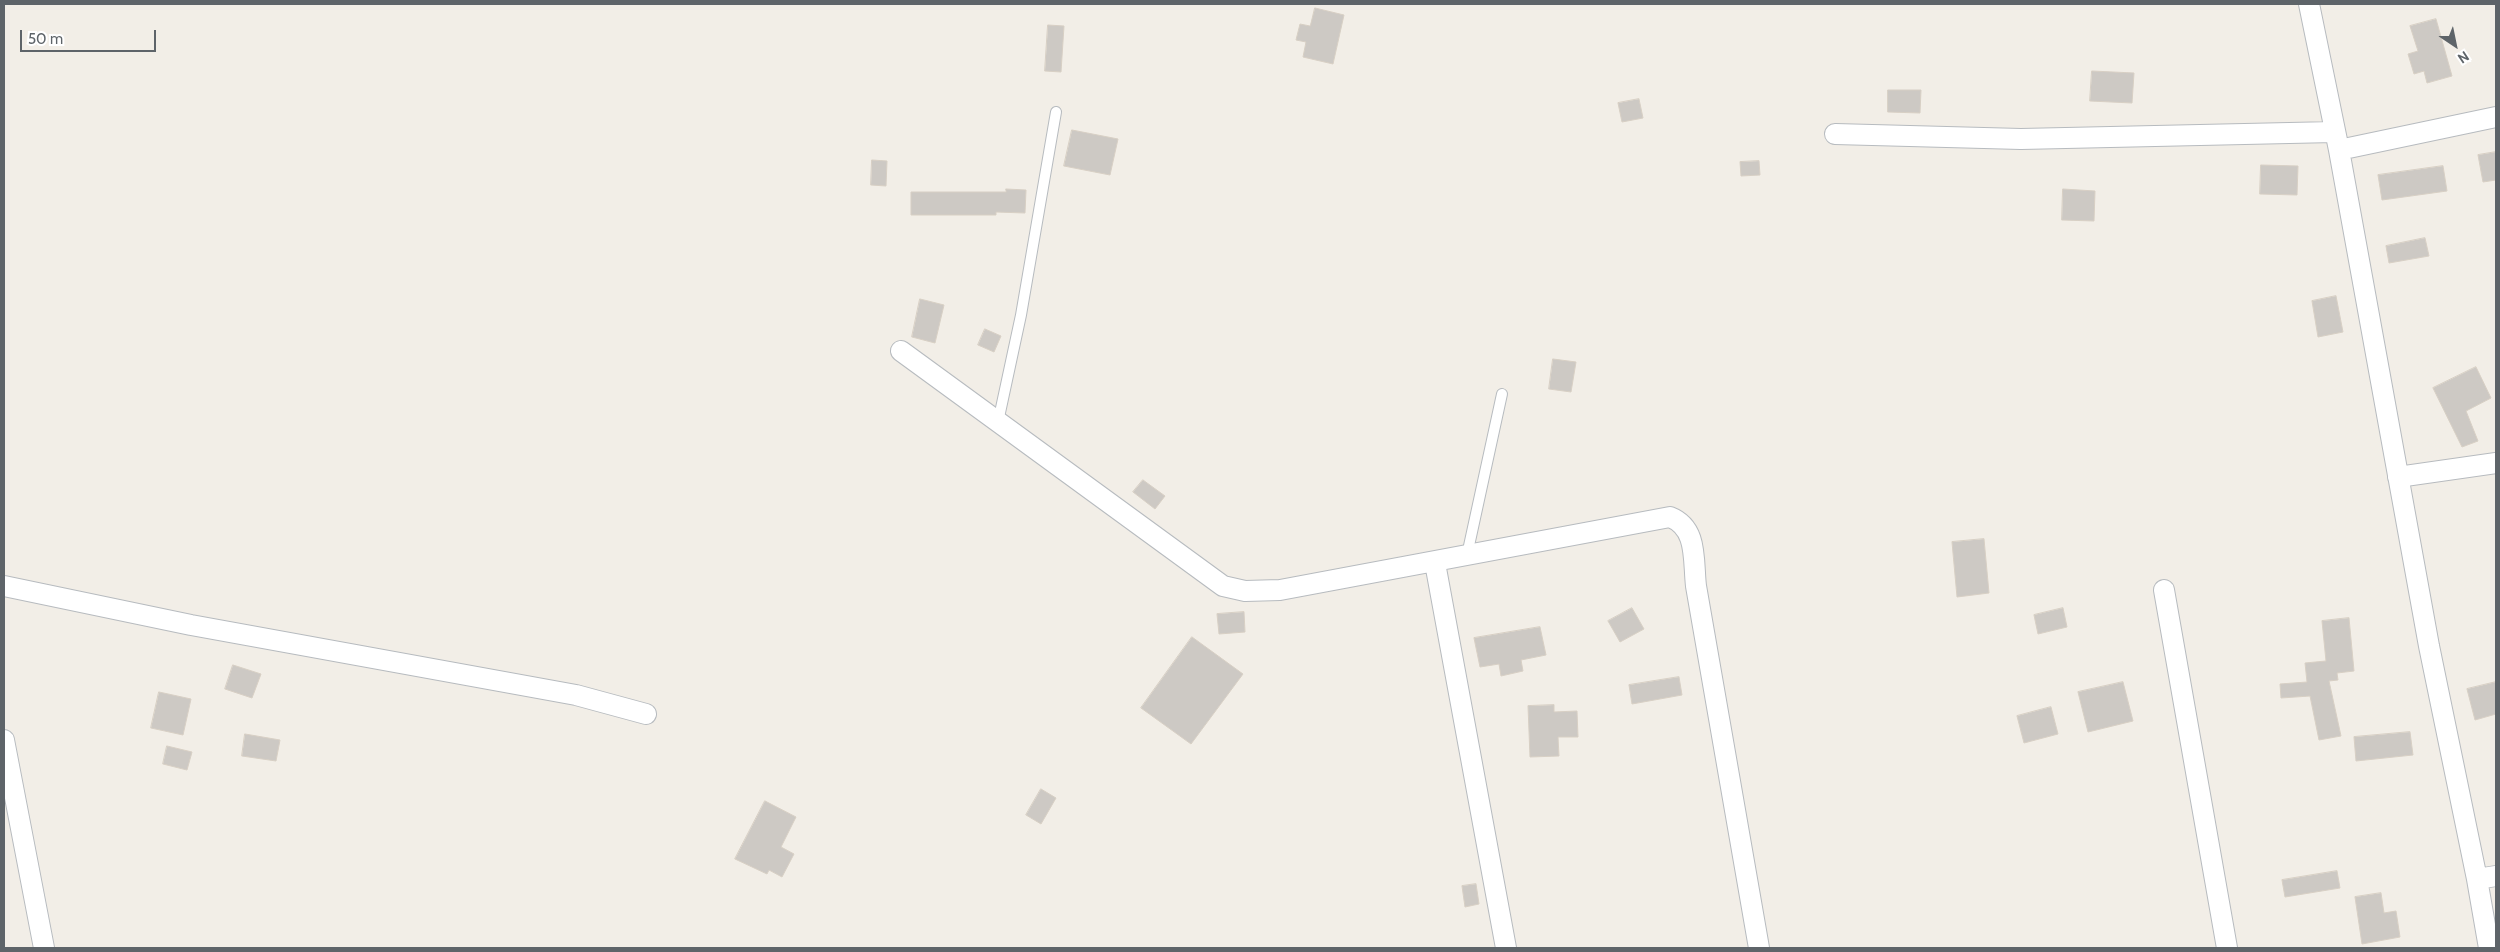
<!DOCTYPE html>
<html>
<head>
<meta charset="utf-8">
<style>
	body { margin:0 }
	#map { position:relative; width:2500px; height:952px; overflow:hidden; background:#f2eee7; font-family:Cabin,sans-serif }
	canvas { display:block }
	.frame { position:absolute; inset:0; border:5px solid #5e6469; pointer-events:none }
	.north { position:absolute; left:2430px; top:20px; width:50px; height:50px; -webkit-text-stroke:4px #fff; paint-order:stroke; rotate:146deg; font-size:14px; font-weight:700; line-height:20px; text-align:center; color:#5e6469 }
	.north::after { content:''; display:block; margin:auto; width:18px; height:22px; background:#5e6469; clip-path:polygon(50% 0,100% 100%,50% 72%,0 100%) }
	.scale { position:absolute; left:20px; top:30px; width:136px; height:22px; box-sizing:border-box; border:2px solid #5e6469; border-top:0; padding-left:6px; font-size:15px; line-height:18px; white-space:nowrap; color:#5e6469; -webkit-text-stroke:4px #fff; paint-order:stroke }
</style>
</head>
<body>
<div id="map">
<canvas width="2500" height="952"></canvas>
<div class="frame"></div>
<div class="north">N</div>
<div class="scale">50 m</div>
</div>
<script>
const ctx = document.querySelector('canvas').getContext('2d');
ctx.lineJoin = 'round';
function fill(path, color) { ctx.fillStyle = color; ctx.fill(path, 'evenodd'); }
function trace(path, color, width, dash) { ctx.strokeStyle = color; ctx.lineWidth = width; ctx.lineCap = dash ? 'butt' : 'round'; ctx.setLineDash(dash || []); ctx.stroke(path); }
const building = new Path2D(`
	M1315,8L1344,15L1333,64L1303,57L1306,42L1296,40L1300,24L1310,26Z
	M2436,19L2452,76L2427,83L2424,71L2414,74L2408,54L2418,51L2410,26Z
	M1048,25L1064,26L1061,72L1045,71Z
	M2092,71L2134,73L2132,103L2090,101Z
	M1888,90H1921L1920,113L1888,112Z
	M1639,99L1643,118L1622,122L1618,103Z
	M1072,130L1118,139L1110,175L1064,166Z
	M2496,152V180L2483,182L2478,155Z
	M872,160L887,161L886,186L871,185Z
	M1759,161L1760,175L1741,176L1740,162Z
	M2261,165L2298,166L2297,195L2260,194Z
	M2443,166L2447,191L2382,200L2378,175Z
	M1006,189L1026,190L1025,213L996,212V215H911V192H1006Z
	M2063,189L2095,191L2094,221L2062,220Z
	M2425,238L2429,256L2389,263L2386,246Z
	M2336,296L2343,332L2318,337L2312,301Z
	M920,299L944,305L935,343L912,337Z
	M985,329L1001,336L994,352L978,345Z
	M1553,359L1576,362L1571,392L1549,389Z
	M2476,367L2491,398L2466,411L2478,441L2462,447L2433,388Z
	M1143,480L1165,496L1155,509L1133,492Z
	M1984,539L1989,593L1957,597L1952,542Z
	M1632,608L1644,629L1620,642L1608,621Z
	M2063,608L2067,627L2038,634L2034,615Z
	M1244,612L1245,632L1219,634L1217,614Z
	M2349,618L2354,671L2337,673L2338,680L2329,681L2341,736L2319,740L2310,696L2281,698L2280,684L2307,682L2305,663L2326,661L2322,621Z
	M1540,627L1546,655L1521,660L1523,671L1501,676L1499,664L1480,667L1474,638Z
	M1192,637L1243,674L1191,744L1141,708Z
	M233,665L261,674L252,698L225,689Z
	M1679,677L1682,695L1632,704L1629,685Z
	M2123,682L2133,721L2088,732L2078,692Z
	M2496,682V714L2475,720L2467,689Z
	M159,692L191,699L183,735L151,728Z
	M1554,705V712L1577,711L1578,737H1558L1559,756L1530,757L1528,706Z
	M2051,707L2058,734L2024,743L2017,716Z
	M2410,732L2413,755L2356,761L2354,737Z
	M245,734L280,740L276,761L242,756Z
	M167,746L192,752L187,770L163,764Z
	M1041,789L1056,798L1041,824L1026,815Z
	M765,801L796,817L781,847L794,854L782,877L769,870L767,874L735,859Z
	M2337,871L2340,888L2285,897L2282,880Z
	M1476,884L1479,904L1465,907L1462,886Z
	M2381,893L2384,913L2396,911L2400,937L2362,944L2355,897Z`);
fill(building, '#cdc9c4');
trace(building, '#d7cfc4', 1);
const service = new Path2D(`
	M998,422L1021,315L1056,112
	M1467,555L1502,394`);
const minor = new Path2D(`
	M2309,4L2339,150L2429,646L2477,879L2489,948
	M1835,134L2021,139L2334,132
	M2339,150L2496,117
	M901,351L1223,586L1245,591L1280,590L1670,517C1698,528 1693,560 1696,586L1759,948
	M2398,477L2496,463
	M1435,563L1506,948
	M4,586L191,625L576,695L646,714
	M2164,590L2227,948
	M4,740L44,948
	M2477,879L2496,876`);
trace(service, '#b7bbbf', 12);
trace(minor, '#b7bbbf', 22);
trace(service, '#fff', 10);
trace(minor, '#fff', 20);
</script>
</body>
</html>
